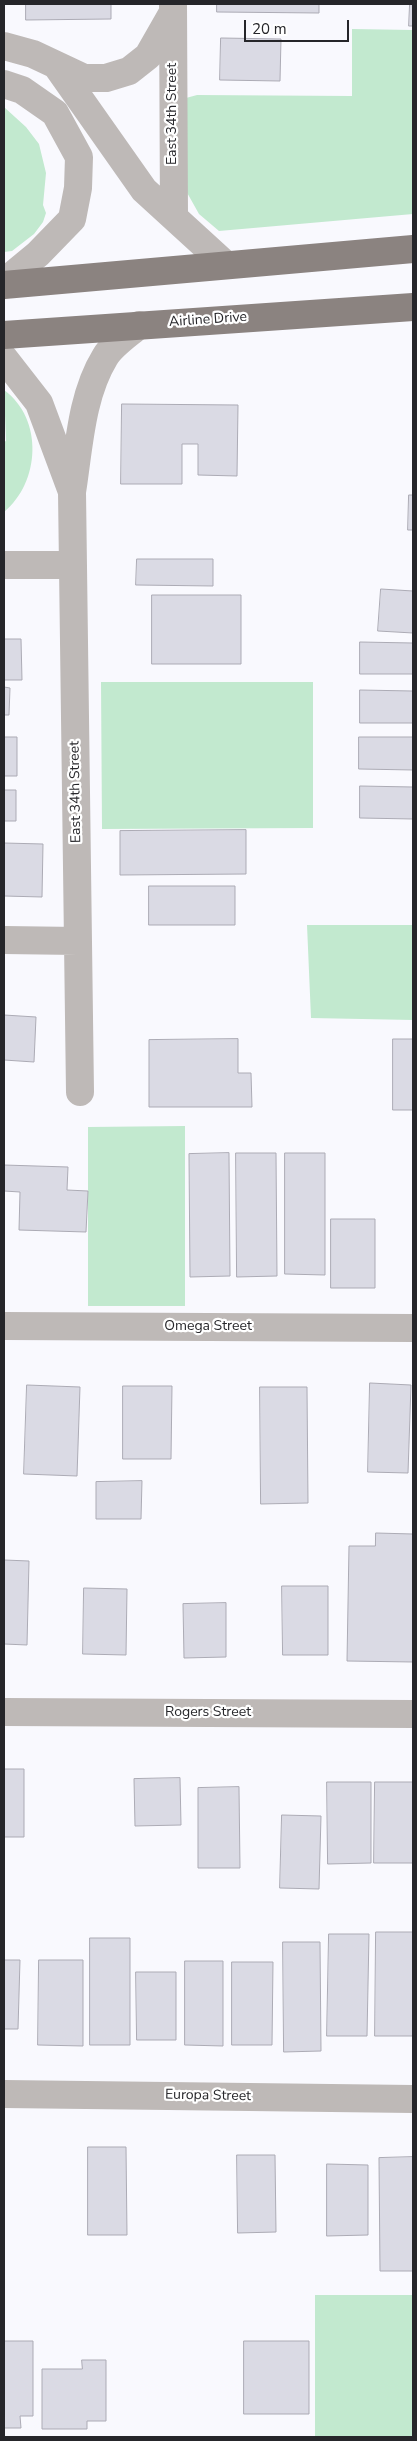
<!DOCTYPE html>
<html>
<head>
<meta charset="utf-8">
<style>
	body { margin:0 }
	#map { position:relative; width:417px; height:2441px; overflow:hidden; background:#f9f9fe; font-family:"Nunito Sans",sans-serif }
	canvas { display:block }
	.frame { position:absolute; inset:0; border:5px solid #26262a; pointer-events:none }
	.scale { position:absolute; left:244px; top:20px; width:105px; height:22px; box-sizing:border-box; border:2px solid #26262a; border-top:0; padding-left:6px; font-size:15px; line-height:18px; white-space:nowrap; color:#26262a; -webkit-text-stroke:4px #fff; paint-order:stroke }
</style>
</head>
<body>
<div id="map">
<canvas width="417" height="2441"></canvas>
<div class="frame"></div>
<div class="scale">20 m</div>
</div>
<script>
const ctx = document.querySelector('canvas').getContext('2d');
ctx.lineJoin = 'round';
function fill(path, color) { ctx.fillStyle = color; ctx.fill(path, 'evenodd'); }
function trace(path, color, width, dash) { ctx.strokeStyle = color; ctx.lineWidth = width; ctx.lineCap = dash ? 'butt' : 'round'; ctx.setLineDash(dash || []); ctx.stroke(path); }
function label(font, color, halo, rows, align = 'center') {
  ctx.font = font + ' "Nunito Sans",sans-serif'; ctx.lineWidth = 4.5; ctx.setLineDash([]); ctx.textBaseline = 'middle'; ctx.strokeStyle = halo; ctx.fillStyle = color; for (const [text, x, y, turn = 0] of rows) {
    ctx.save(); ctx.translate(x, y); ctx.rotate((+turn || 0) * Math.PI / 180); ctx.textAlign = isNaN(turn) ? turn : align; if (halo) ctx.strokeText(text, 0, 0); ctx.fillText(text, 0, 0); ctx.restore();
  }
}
fill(new Path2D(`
	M352,29L413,30V214L219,231L199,214L185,189L186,98L197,95L352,96Z
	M4,107L26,127L39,144L46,173L43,205L46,213L43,222L34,234L12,251L4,252Z
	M4,390C44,419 40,483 4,512V442L6,441Z
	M101,682H313V828L102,829Z
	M307,925H413V1020L311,1018Z
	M185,1126V1306H88V1127Z
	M315,2295H413V2437H315Z`), '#c2e9cf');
const building = new Path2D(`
	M26,4H111V19L26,20Z
	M217,4H319V13L217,12Z
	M410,4H413V26H409Z
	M221,38L281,39L280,81L220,80Z
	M122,404L238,405L237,476L198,475V444H182V484H121Z
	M409,495H413V530H408Z
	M137,559H213V586L136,585Z
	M381,589L413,591V633L378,631Z
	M152,595H241V664H152Z
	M4,639H21L22,680H4Z
	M360,642L413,643V674H360Z
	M4,687L10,688L9,715H4Z
	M360,690L413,691V723H360Z
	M4,737H17V776H4Z
	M359,737H413V770L359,769Z
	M360,786L413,787V819L360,818Z
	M4,790H16V821H4Z
	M246,830V874L120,875V831Z
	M4,843L43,844L42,897L4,896Z
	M149,886H235V925H149Z
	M4,1015L36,1017L34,1062L4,1060Z
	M238,1039V1073H251L252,1107H149V1040Z
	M393,1039H413V1110H393Z
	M229,1153L230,1276L190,1277L189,1154Z
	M236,1153H276L277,1276L237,1277Z
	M285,1153H325V1275L285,1274Z
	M4,1165L68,1167L67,1190L88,1191L86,1232L19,1230L20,1192L4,1191Z
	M331,1219H375V1288H331Z
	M370,1383L411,1385L408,1473L368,1472Z
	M27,1385L80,1387L77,1476L24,1474Z
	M123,1386H172L171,1459H123Z
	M260,1387H307L308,1503L261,1504Z
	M142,1481L141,1519H96V1482Z
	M376,1533L413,1534V1662L347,1661L349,1546H375Z
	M4,1560L29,1561L27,1645L4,1644Z
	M282,1586H328V1655H283Z
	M84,1588L127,1589L126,1655L83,1654Z
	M226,1603V1657L184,1658L183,1604Z
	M4,1769H24V1837H4Z
	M180,1778L181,1825L135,1826L134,1779Z
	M327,1782H371V1863L328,1864Z
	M375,1782H413V1863H374Z
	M239,1787L240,1868H198V1788Z
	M282,1815L321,1816L319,1889L280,1888Z
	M376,1932H413V2036H375Z
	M329,1934H369L367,2036H327Z
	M90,1938H130V2045H90Z
	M283,1942H320L321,2051L284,2052Z
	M4,1960H20L18,2029H4Z
	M39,1960H83V2046L38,2045Z
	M185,1961H223V2046L185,2045Z
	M232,1962H273L272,2045H232Z
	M136,1972H176V2040H137Z
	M88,2147H126L127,2235H88Z
	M237,2155H275L276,2232L238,2233Z
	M413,2157V2271H380L379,2158Z
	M327,2164L368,2165V2235L327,2236Z
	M4,2341H33V2416H20L21,2428H4Z
	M244,2341H309V2414H244Z
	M82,2360H106V2421H87V2429H42V2369H82Z`);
fill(building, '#dadae4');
trace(building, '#acabb5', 1);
trace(new Path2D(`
	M173,4L174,216
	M4,46L33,54L84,78H106L129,71L148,56L172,14
	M56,65L144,190L225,264
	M4,84L22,90L55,113L79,157L78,188L72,219L38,254L4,282
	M4,358L39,403L71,489
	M4,565H73
	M4,940L78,941
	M80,1092L72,492C79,448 81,396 105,357C112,345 129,334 139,325
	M4,1326L413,1328
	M4,1712L413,1714
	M4,2094L413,2099`), '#beb9b7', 28);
trace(new Path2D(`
	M4,285L413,249
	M4,335L413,307`), '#8b8380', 28);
label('14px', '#26262a', '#fff', [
	["East 34th Street",173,114,-90],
	["Airline Drive",208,320,-4],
	["East 34th Street",76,792,-91],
	["Omega Street",208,1327],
	["Rogers Street",208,1713],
	["Europa Street",208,2096,1]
]);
</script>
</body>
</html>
